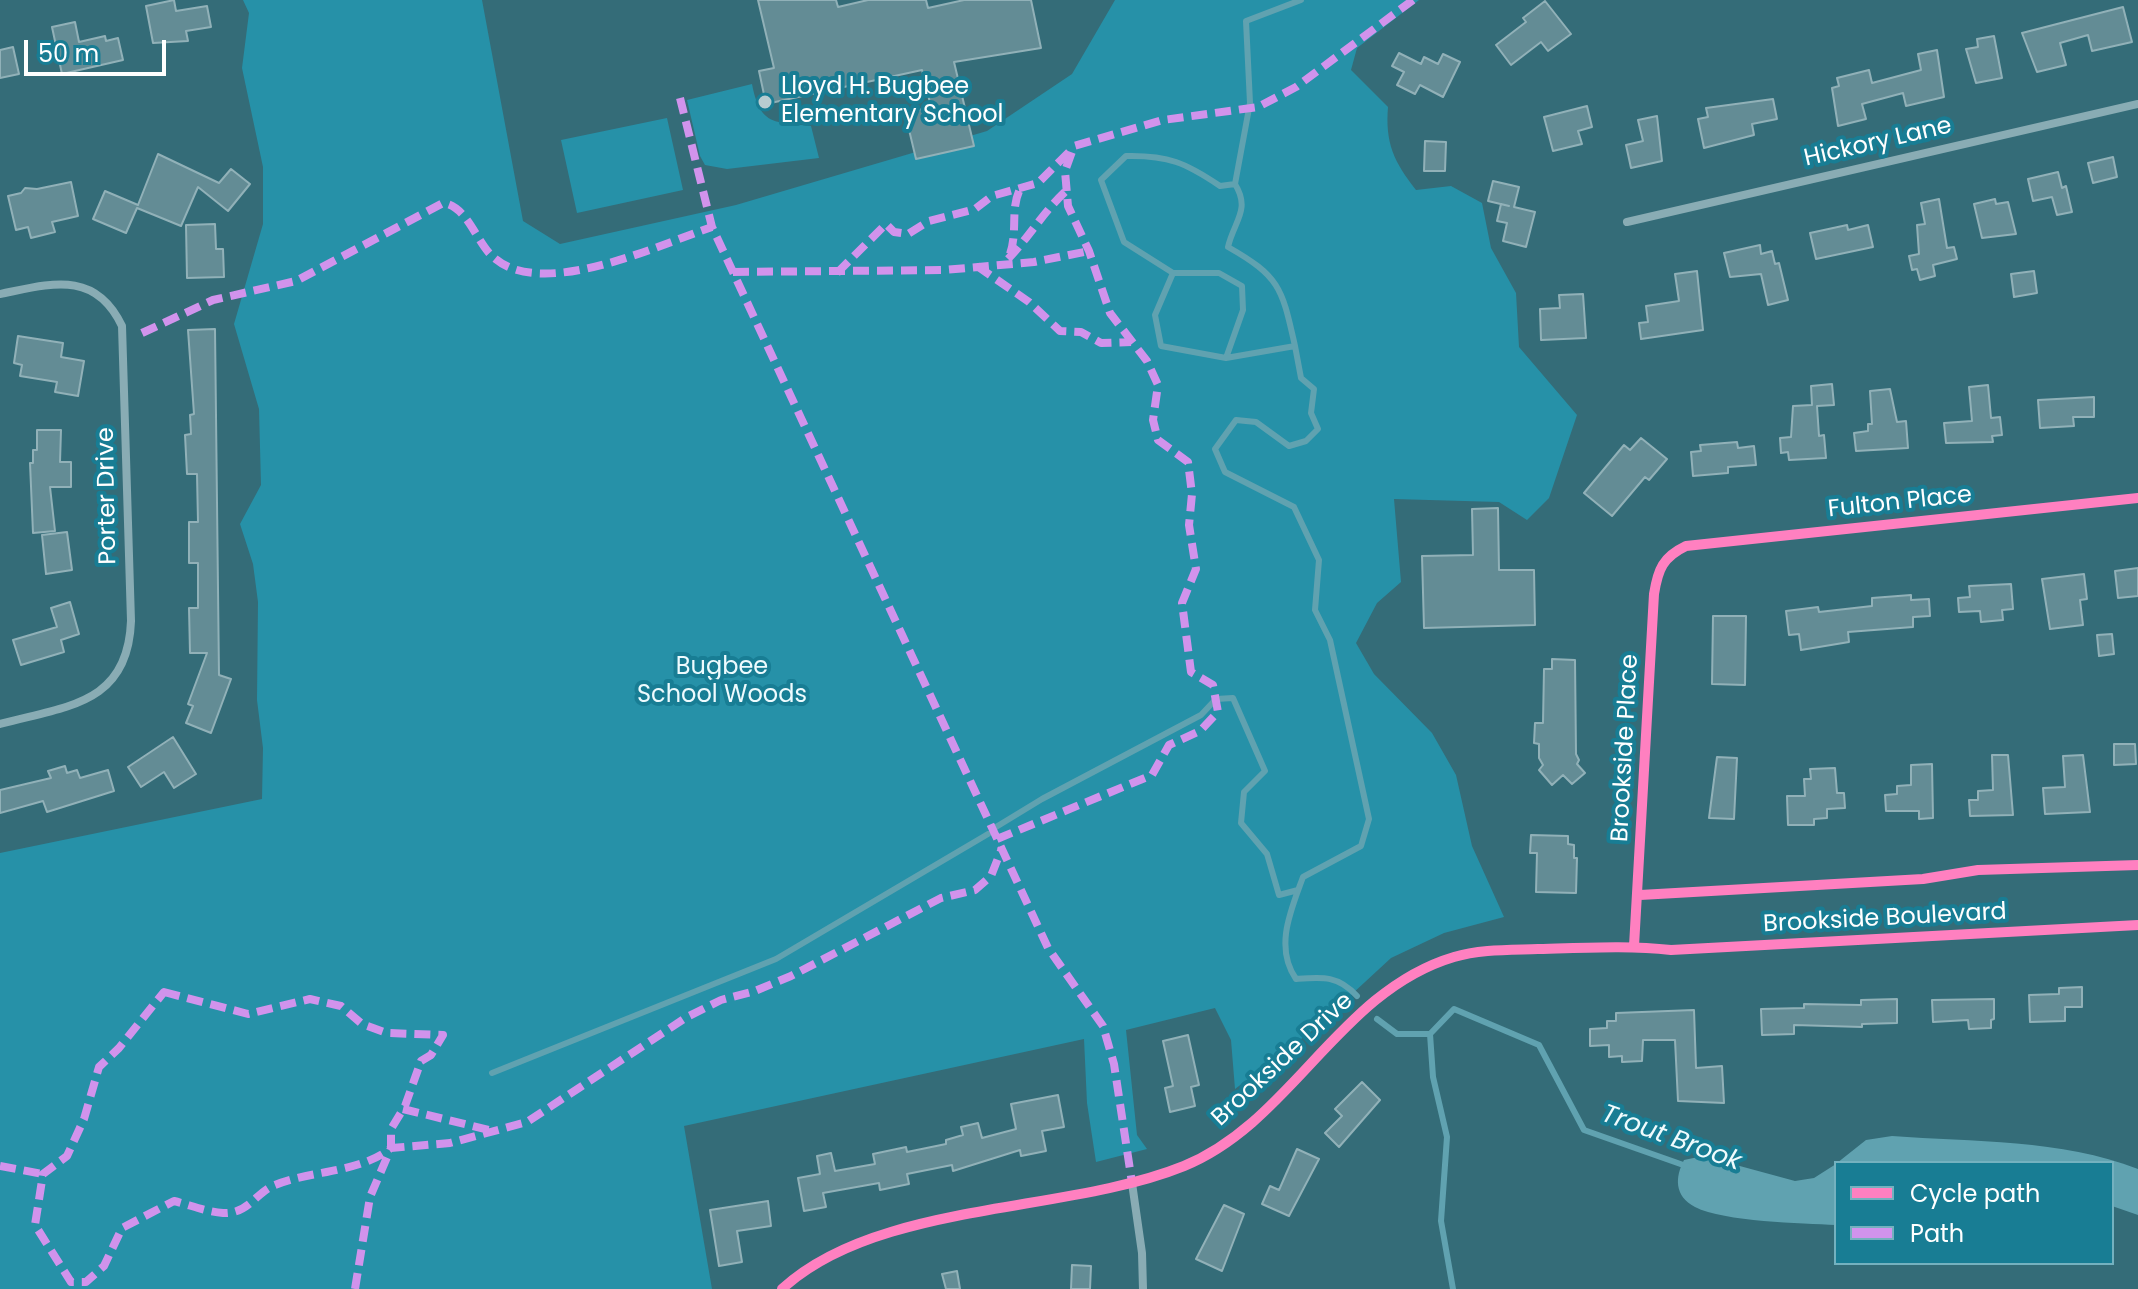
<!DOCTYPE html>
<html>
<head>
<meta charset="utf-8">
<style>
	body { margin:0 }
	#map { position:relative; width:2138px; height:1289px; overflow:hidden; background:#346c78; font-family:Poppins,sans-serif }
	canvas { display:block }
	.legend { position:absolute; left:1834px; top:1161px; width:280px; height:104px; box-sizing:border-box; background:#187d94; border:2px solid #74b1bf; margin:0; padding:10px 14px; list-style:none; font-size:24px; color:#fff }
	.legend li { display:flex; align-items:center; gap:16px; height:40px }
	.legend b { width:40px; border:2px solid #74b1bf }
	.scale { position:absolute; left:24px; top:40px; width:142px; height:36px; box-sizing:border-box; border:4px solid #fff; border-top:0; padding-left:10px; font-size:24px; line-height:28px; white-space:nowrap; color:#fff; -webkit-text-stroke:6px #187d94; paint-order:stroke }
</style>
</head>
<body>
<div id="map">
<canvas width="2138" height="1289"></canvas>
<ul class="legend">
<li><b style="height:10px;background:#ff80c0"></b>Cycle path</li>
<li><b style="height:10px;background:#d193ec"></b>Path</li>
</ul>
<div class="scale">50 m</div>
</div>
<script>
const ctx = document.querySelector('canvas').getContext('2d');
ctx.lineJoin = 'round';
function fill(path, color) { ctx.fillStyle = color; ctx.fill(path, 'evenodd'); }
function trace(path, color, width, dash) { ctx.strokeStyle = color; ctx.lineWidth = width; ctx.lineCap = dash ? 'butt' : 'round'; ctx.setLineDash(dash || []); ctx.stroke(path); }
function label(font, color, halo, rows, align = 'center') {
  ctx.font = font + ' Poppins,sans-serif'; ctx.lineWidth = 8; ctx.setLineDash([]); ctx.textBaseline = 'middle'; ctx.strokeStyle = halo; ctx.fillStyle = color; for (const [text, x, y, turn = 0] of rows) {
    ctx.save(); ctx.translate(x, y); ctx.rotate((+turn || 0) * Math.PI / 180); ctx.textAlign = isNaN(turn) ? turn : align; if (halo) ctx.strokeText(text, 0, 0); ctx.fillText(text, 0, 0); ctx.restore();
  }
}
fill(new Path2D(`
	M243,0H482L523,221L560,244L736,205L987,131L1072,74L1115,0H1419L1357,48L1351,70L1388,107C1385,143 1394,162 1416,190L1451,186L1482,203L1491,248L1516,293L1519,347L1577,415L1549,498L1527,520L1499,502L1394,499L1401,582L1377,603L1356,643L1374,674L1432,733L1456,775L1472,846L1504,917L1444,933L1391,958L1313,1030L1235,1089L1231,1040L1215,1008L1126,1030L1137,1135L1147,1149L1096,1162L1087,1103L1084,1039L684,1126L712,1289H0V853L262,799L263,748L257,700L258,602L253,564L240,524L261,485L259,409L234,324L263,224V167L242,68L249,13Z
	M752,84C760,125 773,122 811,126L819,158L727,169L705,165L700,156L687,100Z
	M667,118L683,190L577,213L561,140Z`), '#2691a8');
fill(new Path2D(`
	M1892,1136C1973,1142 2061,1139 2138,1169V1215L2112,1206V1163H1837L1866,1140Z
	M1703,1156L1795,1181L1814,1178L1836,1164V1225C1802,1223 1724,1222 1695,1207C1674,1196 1675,1177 1684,1160Z`), '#60a2b0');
trace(new Path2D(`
	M1301,0L1246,21L1250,103L1235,184L1220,186C1186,163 1168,155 1126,156L1101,180L1124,242L1173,273L1155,315L1161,346L1226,358L1295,346L1301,378L1314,389L1311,413L1318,429L1306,441L1289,446L1256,422L1236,420L1215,449L1225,472L1294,507L1319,560L1315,610L1330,640L1369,819L1361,846L1303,877C1291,910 1274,947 1296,979C1322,977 1338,975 1357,996
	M1235,184C1251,210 1234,221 1228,247C1281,277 1282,289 1295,346
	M1173,273H1219L1242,286L1243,310L1226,358
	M996,827L1042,799L1201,715L1216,699L1233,698L1265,771L1244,792L1241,823L1267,854L1279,895L1298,890
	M1377,1019L1397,1034H1430
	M492,1073L776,959L988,834
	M1453,1289L1441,1221L1447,1137L1433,1077L1430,1034L1454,1009L1539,1045L1584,1130L1689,1167`), '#60a2b0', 6);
const building = new Path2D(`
	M174,0L176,11L207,6L211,27L186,31L188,41L153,43L146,6Z
	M758,0H836L838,7L868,0H926L928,8L964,0H1031L1041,48L954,62L974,146L916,159L905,113L931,107L922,70L766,104L759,71L774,68Z
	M1545,1L1571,34L1548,51L1541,42L1511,65L1496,45L1526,22L1523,18Z
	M2123,7L2132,42L2092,51L2088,35L2060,43L2066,65L2037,72L2022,33Z
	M75,22L79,42L105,36L106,41L118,38L123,60L62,74L52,27Z
	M1994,36L2002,78L1976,83L1966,49L1978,47L1977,39Z
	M13,47L19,74L0,78V50Z
	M1937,50L1944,97L1906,106L1903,93L1862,104L1866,119L1838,126L1832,88L1839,86L1837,78L1869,70L1872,83L1921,70L1918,54Z
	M1399,53L1421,64L1424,57L1438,64L1443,54L1460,62L1443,97L1420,85L1415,94L1397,85L1404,72L1392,66Z
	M1773,99L1777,119L1752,124L1754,135L1704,148L1698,119L1708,117L1706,108Z
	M1587,106L1592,127L1578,131L1582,144L1553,151L1544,117Z
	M1657,116L1662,161L1631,168L1626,145L1643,141L1638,120Z
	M1425,141L1446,142L1445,171H1424Z
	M158,154L219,183L231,169L250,184L228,211L198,187L181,226L137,208L126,233L93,219L105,191L138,205Z
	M2113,157L2117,177L2093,183L2088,163Z
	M2058,172L2062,188L2066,186L2072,212L2057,215L2052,197L2033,201L2028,179Z
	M1493,181L1519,187L1514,207L1535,212L1526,247L1503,241L1507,223L1497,221L1501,204L1509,206L1488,201Z
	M71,182L78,216L52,222L55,232L31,238L28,227L16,230L8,196L21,193L25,188L37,189Z
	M1939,199L1947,248L1954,247L1957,259L1933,265L1935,276L1920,280L1917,269L1912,270L1909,256L1919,254L1917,225L1925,224L1921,203Z
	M1995,199L1996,204L2008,202L2016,234L1982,238L1974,204Z
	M215,224L216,249H223L224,277L187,278L186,225Z
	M1847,225L1848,230L1868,225L1873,247L1816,259L1810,233Z
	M1760,245L1761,254L1772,251L1775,264L1779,263L1788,300L1768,305L1761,274L1730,277L1724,253Z
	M1697,271L1703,330L1641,339L1639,323L1648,322L1646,306L1679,301L1675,274Z
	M2034,271L2037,293L2014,297L2011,274Z
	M1583,294L1586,338L1541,340L1540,309L1560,308L1559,295Z
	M215,329L219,675L231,679L211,733L186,723L193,706L188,704L207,653H190L189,608H198V563H189V522H198L197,474H187L185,435L191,434L190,415L194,414L188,330Z
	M18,336L63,343L61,357L84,361L78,396L55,392L57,382L20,376L22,365L14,363Z
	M1832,384L1834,405L1817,406L1819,436L1824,435L1826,458L1789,460L1788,452L1781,453L1780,438L1791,437L1793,406L1812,405L1811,386Z
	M1988,385L1991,418L2000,417L2002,435L1992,436L1993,442L1946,443L1944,423L1972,421L1969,387Z
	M1890,389L1897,422L1906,421L1908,448L1856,451L1854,433L1868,431V424H1872L1870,391Z
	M2094,397V417H2073L2074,426L2040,428L2038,400Z
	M37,430H61L60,462H71V487H50L55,531L33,533L30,463H33V450H37Z
	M1641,438L1667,459L1649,480L1645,477L1612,516L1584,493L1624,445L1630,450Z
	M1737,442L1738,448L1754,446L1756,465L1728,467V473L1693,476L1691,452L1701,451L1700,445Z
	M1498,508L1499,570H1534L1535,625L1424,628L1422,556L1473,555L1472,509Z
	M67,532L72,570L46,574L42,535Z
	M2138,568V596L2118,598L2115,571Z
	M2084,574L2087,599L2080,600L2083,625L2050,629L2042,579Z
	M2011,584L2013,609L2002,610L2003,620L1981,622L1980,611L1959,612L1958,598L1970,597L1969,586Z
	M1911,595V600L1929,599L1930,616L1913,617V627L1848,632L1849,642L1801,650L1799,634L1789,635L1786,611L1818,607L1819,612L1872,606V598Z
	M70,602L79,634L61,640L64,652L21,665L13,640L57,627L51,608Z
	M1713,616H1746L1745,685L1712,684Z
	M2112,634L2114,654L2099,656L2097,635Z
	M1552,659L1575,660L1576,754L1579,760L1577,764L1585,773L1572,784L1563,775L1552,785L1539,770L1543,765L1539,758V744L1534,743L1535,723H1543L1544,669H1552Z
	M173,737L196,774L174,788L164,772L141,787L128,767Z
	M2114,744H2135L2136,764L2114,765Z
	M1992,755H2008L2013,815L1970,816L1969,800H1978V791L1993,790Z
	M2083,755L2090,812L2045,814L2043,788L2065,787L2063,756Z
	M1717,757L1737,758L1734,819L1709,818Z
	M1932,764L1933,818L1919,819V811H1886L1885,795L1897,794V786L1911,785V765Z
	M65,766L67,773L77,770L80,778L108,770L114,791L47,812L43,801L0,813V790L51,778L48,771Z
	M1835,768L1837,793H1844L1845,808L1827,809V818L1814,819V825H1788L1787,796H1805L1804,779H1811L1810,769Z
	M1531,835L1568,836V844L1574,845V858H1577L1576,893L1536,892L1537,853H1530Z
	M2082,987V1007H2065V1021L2030,1022L2029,995L2059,994V988Z
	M1897,999V1023L1862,1024V1027L1794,1025V1034L1762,1035L1761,1009L1804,1008V1004L1861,1005V1000Z
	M1994,999V1019L1991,1020V1028L1969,1029L1968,1020L1933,1022L1932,1000Z
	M1694,1010L1696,1068L1722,1066L1724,1103L1678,1101L1675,1040H1643L1642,1061L1622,1062V1056L1609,1057V1045L1590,1046V1029L1607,1028V1021H1616V1013Z
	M1188,1035L1199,1085L1191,1087L1195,1106L1170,1112L1165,1088L1173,1086L1163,1041Z
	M1362,1082L1380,1100L1339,1147L1325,1133L1342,1116L1335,1109Z
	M1058,1095L1064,1127L1042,1131L1046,1151L1021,1156L1020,1150L953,1171L952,1165L907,1174L909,1184L880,1190L879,1183L823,1193L826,1207L804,1211L798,1178L820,1174L817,1156L831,1153L835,1171L875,1164L873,1154L906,1147L907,1152L946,1144V1140L963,1135L961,1127L978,1123L982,1138L1016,1129L1011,1104Z
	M1297,1149L1319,1159L1289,1216L1262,1204L1270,1186L1279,1190Z
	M768,1201L771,1226L737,1231L742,1262L719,1266L710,1210Z
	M1224,1205L1244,1214L1222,1271L1196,1259Z
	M1072,1265L1091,1266L1090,1289H1071Z
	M957,1271L960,1289H946L942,1274Z`);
fill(building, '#638c95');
trace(building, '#91b1b8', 2);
trace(new Path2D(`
	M1627,222L2138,104
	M0,294C50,284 95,269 122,326L131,621C128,705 66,706 0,724
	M1640,895L1923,879L1978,870L2138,865
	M1634,946L1654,594C1658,569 1663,557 1686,546L2138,498
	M1132,1183L1142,1253L1143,1289
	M782,1289C877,1201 1066,1214 1184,1166C1292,1122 1339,991 1454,957C1480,949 1511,950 1538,949C1583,948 1627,945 1671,950L2138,925`), '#89acb4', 8);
trace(new Path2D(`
	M680,98L712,227L1048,948L1103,1026L1114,1064L1132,1183
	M1010,254C1018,231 1010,209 1020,189
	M1008,259C1030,236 1043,212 1067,190
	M977,266L1029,302L1060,331L1081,332L1101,343L1131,342
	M733,272L944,270L1034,262L1089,251
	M837,273L886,224L894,232L908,234L929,221L975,209L992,196L1038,183L1069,152
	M142,333L213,300L296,281L443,203C467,206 476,241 492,256C540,302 658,245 712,227
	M997,839L1152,775L1169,745L1200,731L1218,712L1213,685L1191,672L1182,603L1196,569L1189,525L1192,494L1188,462L1158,440L1153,420L1158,385L1147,361L1110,313L1089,251L1068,206L1065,171L1074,146L1163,120L1258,107L1296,87L1413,0
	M164,992L248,1014L310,999L341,1006L362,1024L387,1033L443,1035L431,1055L421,1061L405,1106L391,1129V1148C360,1173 312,1170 275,1185C256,1192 249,1214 223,1213C207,1212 190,1205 174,1201L122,1228L104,1266L86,1282H71L35,1225L43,1174L67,1156L84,1119L99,1067L119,1048Z
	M403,1109L493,1131
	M0,1166L43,1174
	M355,1289L370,1197L391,1148L450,1143L527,1122L687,1017L721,1000L755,991L791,976L941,898L975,890L991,876L1002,848`), '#d193ec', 8, [16, 8]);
trace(new Path2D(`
	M1640,895L1923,879L1978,870L2138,865
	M1634,946L1654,594C1658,569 1663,557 1686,546L2138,498
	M782,1289C877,1201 1066,1214 1184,1166C1292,1122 1339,991 1454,957C1480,949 1511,950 1538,949C1583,948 1627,945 1671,950L2138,925`), '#ff80c0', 10);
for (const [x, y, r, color] of [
	[765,102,8,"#b8ccd0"]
]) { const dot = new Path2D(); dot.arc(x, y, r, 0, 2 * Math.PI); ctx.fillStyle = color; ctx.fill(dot); trace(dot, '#187d94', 3); }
label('24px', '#fff', '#187d94', [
	["Lloyd H. Bugbee",781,88],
	["Elementary School",781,116]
], 'left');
label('24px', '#fff', '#187d94', [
	["Hickory Lane",1878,143,-13],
	["Porter Drive",108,496,-91],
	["Fulton Place",1900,503,-6],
	["Brookside Place",1626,748,-87],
	["Brookside Boulevard",1885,919,-3],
	["Brookside Drive",1283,1060,-43]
]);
label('24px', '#eefbfe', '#187d94', [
	["Bugbee",722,668],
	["School Woods",722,696]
]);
label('italic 26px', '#f0fbfd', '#187d94', [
	["Trout Brook",1671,1139,20]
]);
</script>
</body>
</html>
